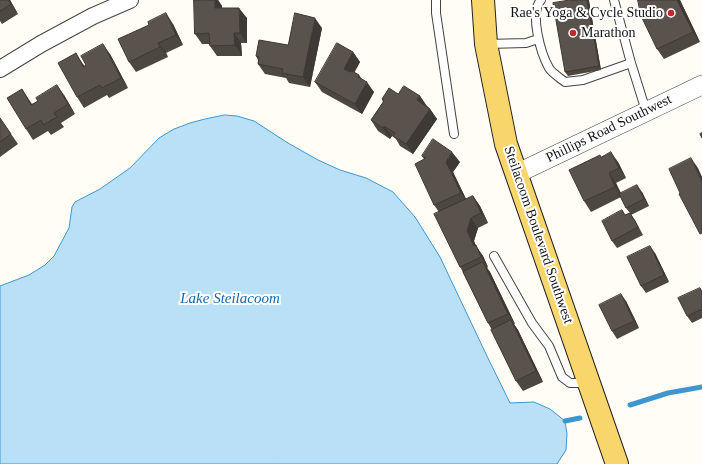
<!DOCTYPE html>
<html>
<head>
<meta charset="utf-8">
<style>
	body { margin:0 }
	canvas { display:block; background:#fffdf5 }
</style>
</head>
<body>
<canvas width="702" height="464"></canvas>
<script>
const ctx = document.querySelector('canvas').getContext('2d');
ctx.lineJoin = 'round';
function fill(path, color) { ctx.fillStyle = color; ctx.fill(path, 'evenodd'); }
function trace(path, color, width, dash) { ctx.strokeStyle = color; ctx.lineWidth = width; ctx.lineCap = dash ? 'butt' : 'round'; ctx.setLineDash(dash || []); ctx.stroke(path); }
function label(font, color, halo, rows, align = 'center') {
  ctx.font = font + ' "Times New Roman",serif'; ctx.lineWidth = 4; ctx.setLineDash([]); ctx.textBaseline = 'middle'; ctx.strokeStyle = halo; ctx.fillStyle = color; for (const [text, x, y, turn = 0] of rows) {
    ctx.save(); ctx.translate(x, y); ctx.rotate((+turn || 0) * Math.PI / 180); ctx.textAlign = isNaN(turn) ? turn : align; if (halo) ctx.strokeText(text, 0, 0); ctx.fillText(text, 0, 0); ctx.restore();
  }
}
const water = new Path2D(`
	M225,115L237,116L254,121L288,143L318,160L340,170L366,178L393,192L415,217L440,257L486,354L510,403L534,402L550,409L565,421L567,434L566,450L557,464H0V286L29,275L45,265L54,256L69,228L72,207L75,202L100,189L130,168L159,138L174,129L190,123L205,119Z`);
fill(water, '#b9e0f7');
trace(water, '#3f96cf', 1);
trace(new Path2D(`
	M630,405L668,393L702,387
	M565,421L580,418`), '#3f96cf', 5);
const service = new Path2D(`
	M436,0V13L454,134
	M541,0C529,13 541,54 549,68C552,73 560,78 565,82L583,80L631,63
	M614,0L631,63L646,111
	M487,44L526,43L538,39
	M494,256L532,323L549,346L562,377L570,383H588`);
const minor = new Path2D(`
	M0,69L41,44L93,16L130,0`);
const tertiary = new Path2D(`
	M516,174L702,85`);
const primary = new Path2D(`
	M483,0L486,44L506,144L617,464`);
trace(service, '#444', 10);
trace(minor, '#444', 18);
trace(tertiary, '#444', 20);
trace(primary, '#222', 24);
trace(service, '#fff', 8);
trace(minor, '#fff', 16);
trace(tertiary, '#fff', 19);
trace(primary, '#f9d66b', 22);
fill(new Path2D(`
	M0,0H10L18,14L2,24L0,21Z
	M194,0H218L222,6V8L247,18V43H241L242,56H217L210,46L209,44H202L195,34Z
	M570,0H589V1L601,70L568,76L565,72Z
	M638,0H680L700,42L664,59L657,49Z
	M173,24L183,45L166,53L168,57L136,72L129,62Z
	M322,28L310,87L289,83L286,78L265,74L258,64V60L256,56L288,45Z
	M353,52L360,62L354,72L374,92L362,114L322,92L315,82Z
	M110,54L128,88L109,98L107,95L84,108L77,97L83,64L84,66Z
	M22,89L32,104L64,95L75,114L61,123L64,127L51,135L48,131L33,140L26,129Z
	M398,94L420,96L427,106L430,109L437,119L413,154L400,146L396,139L392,136L390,139L378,131L371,120L383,102L382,99Z
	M0,118L18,144L0,157Z
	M422,156L460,162L453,172L466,199L473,196L480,206L488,223L478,228L474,241L476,246L483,256L488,267L487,268L490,272L515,324H514L518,330L543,382L523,391L516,381L492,330L488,323L463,272L460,267L439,212L434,205L424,159Z
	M601,157L618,162L626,178L616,183L621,193L642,192L649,206L631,215L643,235L617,248L612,241L626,215L630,213L626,208L621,197L591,212L584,201Z
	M655,253L669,282L646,293L641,286Z
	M700,288L702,291V318L692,323L687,316Z
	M626,301L639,328L617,339L612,331Z`), '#4d4742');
fill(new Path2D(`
	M8,0H10L18,14L11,4Z
	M215,0H218L222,6L223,19L215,8Z
	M587,0H589V1L601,70L599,66Z
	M677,0H680L700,42L693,32Z
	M239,8L247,18V43L240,33Z
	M166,13L173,24L183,45L176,35Z
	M315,18L322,28L310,87L303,77Z
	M234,33L241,43L242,56L235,45Z
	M158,43L166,53L168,57L160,47Z
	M103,44L110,54L128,88L121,78Z
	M353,52L360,62L351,79L344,69Z
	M76,53L83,64L90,77L83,67Z
	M359,75L366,85L367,82L374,92L362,114L355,104L358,77Z
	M57,85L64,95L75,114L68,104Z
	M420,96L427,107L417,100Z
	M430,109L437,119L413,154L406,144Z
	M384,126L392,136L390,139L383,128Z
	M452,152L460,162L453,172L468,203L461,193L446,162Z
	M611,152L618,162L626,178L619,168Z
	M691,158L698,168L702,177V182Z
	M609,173L616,183L622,197L615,187Z
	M637,185L642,192L649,206L644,199Z
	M473,196L480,206L488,223L481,213Z
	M630,213L635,220L643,235L638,227Z
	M471,218L478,228L474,241L476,246L483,256L488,267L474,246L467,231Z
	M650,246L655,253L669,282L664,275Z
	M483,262L490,272L515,324L508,314Z
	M621,294L626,301L639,328L634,321Z
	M511,320L518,330L543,382L536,371Z`), '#3f3936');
const building = new Path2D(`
	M0,0H8L11,4L0,11Z
	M194,0H215V8H239L240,33H234L235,45L210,46L209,33L195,34Z
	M570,0H587L599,66L565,72L553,3Z
	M638,0H677L693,32L657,49L641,16Z
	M166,13L176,35L158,43L160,47L129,62L118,39L149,25L148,22Z
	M295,13L315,18L303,77L282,73L283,69L258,64L259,57L256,56L259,40L288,45Z
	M337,43L353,52L344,69L350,72L352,71L359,75L358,77L367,82L355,104L315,82Z
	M103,44L121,78L102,88L100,85L77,97L58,63L76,53L83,67L86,65L81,56Z
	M57,85L68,104L54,113L57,117L43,125L41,120L26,129L7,98L22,89L31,105L38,101L36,98Z
	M404,86L420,96L417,100L430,109L406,144L393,136L395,133L384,126L383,128L371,120L384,101L382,99L389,88L398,94Z
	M0,118L11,134L0,142Z
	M702,133V138L700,134Z
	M433,139L452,152L446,162L461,193L434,205L415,164L426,158L422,156Z
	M611,152L619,168L609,173L615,187L584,201L569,170L600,155L601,157Z
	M691,158L702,182V233L700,234L679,194L680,193L669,169Z
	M637,185L644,199L626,208L619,194Z
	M473,196L481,213L471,218L467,231L474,246L476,245L481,257L460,267L434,214Z
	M622,210L625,215L630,213L638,227L612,241L602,221Z
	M650,246L664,275L641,286L627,257Z
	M483,262L508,314L488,323L463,272Z
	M700,288L702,292V309L687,316L678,298Z
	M621,294L634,321L612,331L599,305Z
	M511,320L536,371L516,381L491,330Z`);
fill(building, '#5a524d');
trace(building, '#3f3936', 1);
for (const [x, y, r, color] of [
	[671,13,4,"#c4262e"],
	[573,33,4,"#c4262e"]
]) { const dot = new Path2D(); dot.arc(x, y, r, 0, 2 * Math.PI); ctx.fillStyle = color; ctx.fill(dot); trace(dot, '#fff', 1.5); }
label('14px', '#111', '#fff', [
	["Rae's Yoga & Cycle Studio",663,13],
	["Marathon",581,33,"left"]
], 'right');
label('14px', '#111', '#fff', [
	["Phillips Road Southwest",609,129,-26],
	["Steilacoom Boulevard Southwest",538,235,71]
]);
label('italic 15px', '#1768a6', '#fff', [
	["Lake Steilacoom",230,299]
]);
</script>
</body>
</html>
